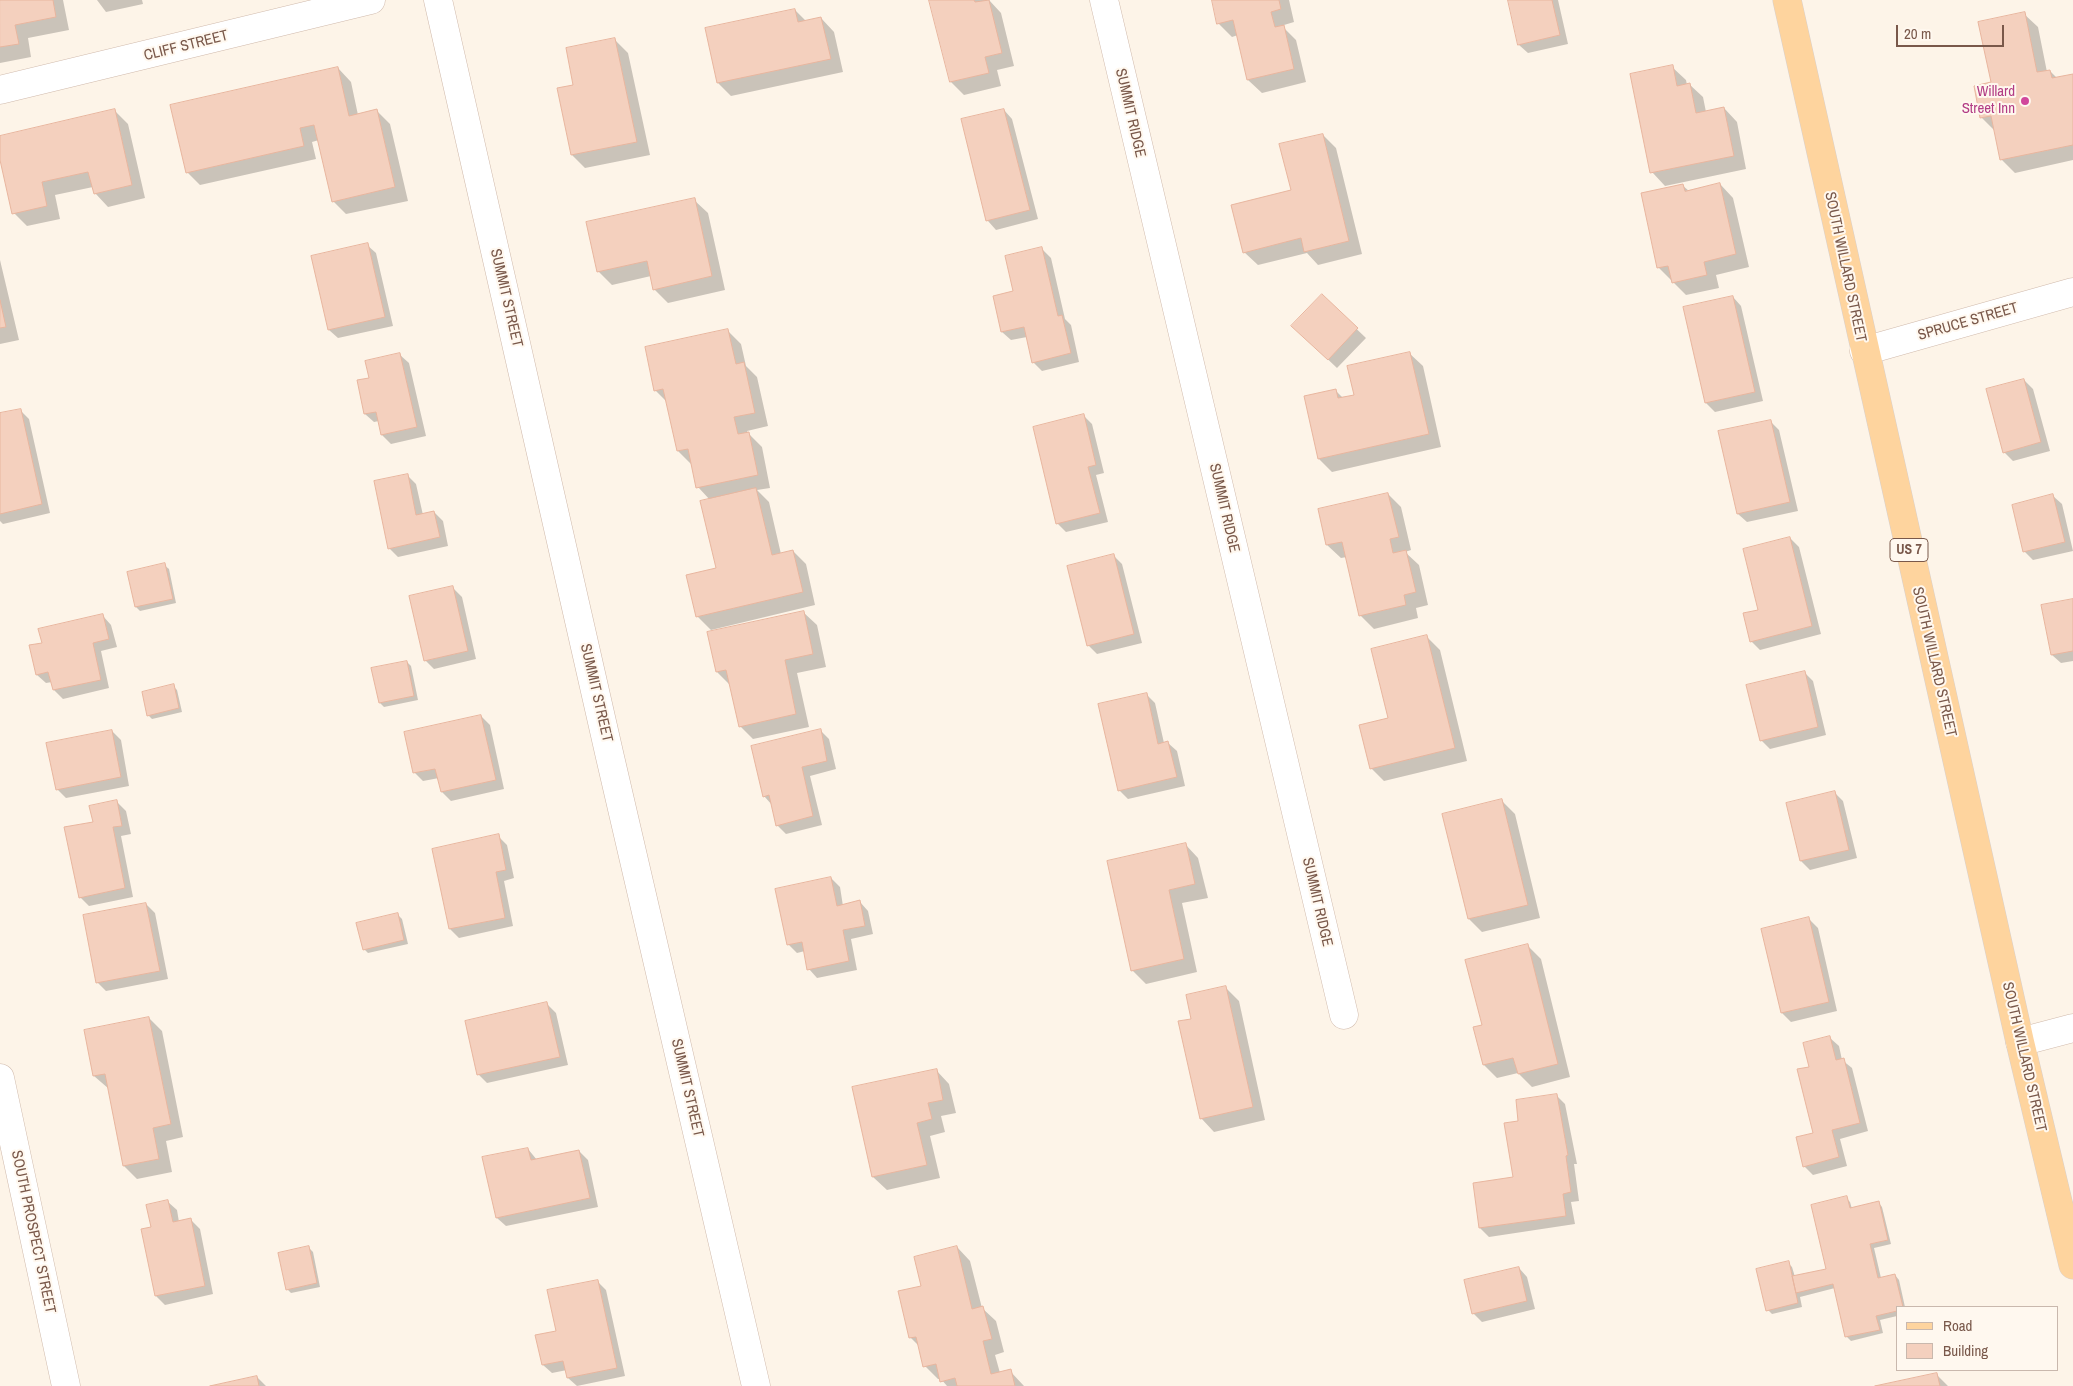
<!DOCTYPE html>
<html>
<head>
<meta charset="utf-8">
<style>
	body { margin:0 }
	#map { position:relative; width:2073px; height:1386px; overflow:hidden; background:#fdf4e8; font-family:"Archivo Narrow",sans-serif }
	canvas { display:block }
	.legend { position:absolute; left:1896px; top:1306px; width:162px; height:65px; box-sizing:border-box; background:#fff8ef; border:1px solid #c9b8ad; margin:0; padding:6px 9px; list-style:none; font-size:15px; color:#79584a }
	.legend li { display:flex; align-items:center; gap:10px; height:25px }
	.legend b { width:25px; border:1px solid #c9b8ad }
	.scale { position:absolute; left:1896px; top:25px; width:108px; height:22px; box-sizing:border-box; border:2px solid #79584a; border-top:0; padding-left:6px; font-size:15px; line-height:18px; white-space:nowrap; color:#79584a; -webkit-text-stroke:4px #fff8ef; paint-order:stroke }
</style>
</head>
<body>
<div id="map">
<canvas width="2073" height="1386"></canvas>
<ul class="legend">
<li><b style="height:6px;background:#fed49e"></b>Road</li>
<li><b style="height:14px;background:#f4d0be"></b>Building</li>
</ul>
<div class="scale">20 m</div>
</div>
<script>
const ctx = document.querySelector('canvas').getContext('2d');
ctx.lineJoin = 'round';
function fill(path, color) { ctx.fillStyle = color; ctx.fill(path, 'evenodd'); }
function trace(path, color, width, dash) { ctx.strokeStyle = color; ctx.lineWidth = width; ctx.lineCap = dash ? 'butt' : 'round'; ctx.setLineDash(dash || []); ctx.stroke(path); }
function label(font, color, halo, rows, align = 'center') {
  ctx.font = font + ' "Archivo Narrow",sans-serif'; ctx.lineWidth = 4; ctx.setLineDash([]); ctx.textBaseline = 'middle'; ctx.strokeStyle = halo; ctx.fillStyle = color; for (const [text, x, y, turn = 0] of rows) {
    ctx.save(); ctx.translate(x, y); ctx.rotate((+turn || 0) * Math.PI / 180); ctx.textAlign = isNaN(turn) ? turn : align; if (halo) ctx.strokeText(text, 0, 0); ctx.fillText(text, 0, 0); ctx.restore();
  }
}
fill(new Path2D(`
	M0,0H63L69,30L28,38L31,57L0,63Z
	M97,0H142L143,4L106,12Z
	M930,0H989L1001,13L1014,66L997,70L1001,86L964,95L951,82Z
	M1213,0H1289L1294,22L1284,25V28L1296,40L1306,82L1262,93L1248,80L1238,35L1232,37L1219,24Z
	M1509,0H1558L1568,44L1528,53L1519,45Z
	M795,10L806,21L821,18L834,32L843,72L731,96L718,83Z
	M2024,14L2038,27L2047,72L2050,71L2057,78L2073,75V160L2015,173L2002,160L1996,132L1982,118L1993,83Z
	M615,40L628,53L650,155L585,168L572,155Z
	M1672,67L1686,80L1687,85L1689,84L1703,97L1706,112L1724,108L1737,122L1746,169L1665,186L1652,172Z
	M338,68L351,82L358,115L377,111L390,124L408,201L346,214L333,201L319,140L312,142L316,159L200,185L187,172Z
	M1004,110L1012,119L1038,219L996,230L988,221L962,120Z
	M115,111L128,124L145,198L108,207L95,193L93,187L55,195L60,219L27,226L14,213L0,155V137Z
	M1323,135L1336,148L1362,254L1318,265L1307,253L1258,265L1244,252L1292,191Z
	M1720,184L1733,198L1749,267L1716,275L1719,288L1686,295L1658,267L1682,185L1689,191Z
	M694,200L708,213L725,290L668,303L654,289L651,276L612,285L598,271Z
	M367,245L376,253L393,326L338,338L329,330Z
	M1042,249L1051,258L1065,319L1071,325L1079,362L1042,371L1033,362L1027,337L1011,340L1002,332L1015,292Z
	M0,260L19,340L0,344Z
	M1322,296L1366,338L1337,368L1302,335Z
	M1733,297L1741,306L1763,401L1715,412L1706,403Z
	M728,331L741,344L746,366L757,377L768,426L747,431L748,433L762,447L770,488L757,490L769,502L781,554L793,551L806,564L815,605L711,630L697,616L717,568L710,500L698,487L691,464L678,451L668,403L655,390Z
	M1409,353L1423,366L1441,447L1332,472L1319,459L1305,397L1335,390L1343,398L1356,396Z
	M400,355L409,363L426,436L391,444L382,435L379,421L374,422L365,414L370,379Z
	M2024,380L2033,389L2050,451L2013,461L2004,452Z
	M20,410L29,419L50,513L3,524L0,521V414Z
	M1083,415L1092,424L1104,473L1096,475L1108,522L1066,532L1057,523Z
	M1770,421L1779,430L1798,511L1747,522L1738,514Z
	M407,475L416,484L423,515L434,512L443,521L448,546L398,557L389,548Z
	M1388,494L1401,507L1411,550L1405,552L1419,565L1428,605L1416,608L1418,618L1374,629L1360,615L1347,557L1341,558L1327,545Z
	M2053,496L2062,504L2073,551L2033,560L2024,551Z
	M1790,538L1799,547L1821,634L1760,650L1751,641L1760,611Z
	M1113,555L1122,564L1142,643L1097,654L1089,646L1068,567Z
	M164,565L169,569L176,603L140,611L136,607L129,573Z
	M453,588L462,597L476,659L434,669L425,660Z
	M2073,600V661L2061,663L2052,655Z
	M803,612L817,625L826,667L797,673L809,727L753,739L740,726L730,685L717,672Z
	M103,616L111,625L117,647L101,651L109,688L63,699L54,690L52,682L46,683L37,675L43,644Z
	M1427,637L1440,650L1467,761L1384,781L1371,768Z
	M407,662L411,666L418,700L384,707L380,703Z
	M1804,672L1813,681L1826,735L1770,749L1761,740Z
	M173,686L177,690L182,712L152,719L148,715Z
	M1146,694L1155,703L1164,743H1168L1177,751L1185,786L1128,799L1119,790Z
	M481,716L490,725L504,789L451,801L442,792L439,778L423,781L414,772Z
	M820,730L829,739L836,769L810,776L822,825L786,834L777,825L772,805L764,796Z
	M112,731L121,740L129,786L66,798L57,789Z
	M1834,792L1843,801L1857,858L1810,870L1801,861L1788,804Z
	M1502,801L1515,814L1540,918L1482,932L1469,919Z
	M117,802L126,811L131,834L121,836L133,897L89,906L80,897L94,823Z
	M498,836L507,845L514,878L504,881L513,926L459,938L450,929Z
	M1185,844L1198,858L1208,898L1182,903L1197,972L1146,984L1132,970Z
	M831,878L840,887L843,906L860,902L868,911L873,934L851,939L857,970L817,978L809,969L805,951L797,953L788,944Z
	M146,904L155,913L168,979L106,991L97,982Z
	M398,915L402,919L408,944L368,953L364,949Z
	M1809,919L1818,928L1837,1011L1791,1022L1782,1013L1763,930Z
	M1527,945L1541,959L1570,1077L1532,1087L1518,1073L1497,1078L1484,1065L1483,1026Z
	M1226,988L1239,1001L1265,1120L1214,1132L1201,1118L1193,1019Z
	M547,1004L556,1013L568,1065L487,1083L479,1075Z
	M149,1018L162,1031L183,1137L166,1141L172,1172L137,1179L124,1166L109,1089L94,1076Z
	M1830,1038L1839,1046L1842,1060L1852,1068L1868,1131L1840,1139L1847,1166L1813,1175L1804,1166L1814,1134L1810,1068Z
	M936,1070L949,1084L956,1113L941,1116L945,1132L930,1136L940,1178L887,1190L873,1177Z
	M1556,1095L1565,1104L1577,1164H1574L1579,1201L1571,1202L1575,1224L1489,1237L1480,1228L1474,1184L1514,1178L1520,1122Z
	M528,1149L537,1160L579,1151L588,1160L598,1207L506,1226L497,1218Z
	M1846,1198L1850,1202L1852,1209L1878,1202L1882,1207L1891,1244L1874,1248L1881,1278L1895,1275L1899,1280L1905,1307H1897V1316L1880,1320L1883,1333L1851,1341L1847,1337L1835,1288L1800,1297L1802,1307L1772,1314L1768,1310L1788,1263L1792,1267L1795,1277L1828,1270Z
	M168,1202L177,1210L179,1222L191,1220L200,1229L213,1294L165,1305L156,1296L142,1230L152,1228Z
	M957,1247L970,1261L982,1308L996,1321L1004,1352L995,1355L1000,1373L1010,1371L1024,1386H947L941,1379H938L925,1366L920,1347L910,1337L922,1287Z
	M309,1248L313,1252L320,1287L291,1293L287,1289Z
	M1519,1268L1527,1277L1535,1309L1482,1322L1473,1313Z
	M597,1281L606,1290L625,1376L577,1386L568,1378L567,1370L552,1373L543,1365L557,1332Z
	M1936,1374L1948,1386H1881Z
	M257,1377L266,1386H216Z`), '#0003');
const building = new Path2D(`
	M0,0H53L56,17L15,25L19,44L0,47Z
	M929,0H974L975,2L989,0L1002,53L985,57L989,73L950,82Z
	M1212,0H1279L1281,9L1271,12L1275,27L1284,25L1294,69L1247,80L1233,20L1217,24Z
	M1508,0H1552L1560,35L1518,45Z
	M795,9L798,22L821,17L831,59L717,83L705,28Z
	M2025,12L2037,72L2050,70L2052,78L2073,74V145L2000,160L1991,116L1980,118L1974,86L1991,82L1978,22Z
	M615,38L637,142L571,155L557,88L573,85L566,48Z
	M1673,65L1677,86L1690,83L1696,113L1724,107L1734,156L1650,173L1630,74Z
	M338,67L349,116L377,109L395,187L332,202L314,125L300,128L304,146L186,173L170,105Z
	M115,109L132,185L94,194L88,172L42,182L47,206L12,214L0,160V136Z
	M1004,109L1030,210L986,221L961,119Z
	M1323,134L1349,241L1304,252L1301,238L1243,253L1231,205L1291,190L1279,144Z
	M1720,183L1736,254L1704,262L1707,275L1672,283L1668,266L1657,268L1641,193L1683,184L1685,191Z
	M695,198L712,276L653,290L647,261L597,272L586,222Z
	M368,243L385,317L328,330L311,256Z
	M1042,247L1058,316L1062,315L1071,353L1032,363L1024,327L1001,332L993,296L1013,291L1005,256Z
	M1322,294L1358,328L1328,360L1291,326Z
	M1733,296L1755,392L1705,403L1683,307Z
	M0,300L6,327L0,328Z
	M728,329L736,364L744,362L755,413L734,417L738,434L749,432L758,475L696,488L688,449L677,451L663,389L654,391L645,347Z
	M1410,352L1429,434L1318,459L1304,396L1336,389L1338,398L1354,395L1347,366Z
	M400,353L417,427L381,435L376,412L364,414L357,380L369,378L365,361Z
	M2024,379L2041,442L2003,453L1986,389Z
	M21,409L42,504L0,514V413Z
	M1084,414L1096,465L1088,467L1100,513L1056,524L1033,427Z
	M1771,420L1790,502L1737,514L1718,431Z
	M408,474L416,515L434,511L440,537L388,549L374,481Z
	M756,488L772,555L793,550L803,592L696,617L686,575L716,568L700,501Z
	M1388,493L1399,537L1390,539L1393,553L1406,550L1416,592L1404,595L1406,605L1359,616L1342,542L1326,545L1318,509Z
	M2053,494L2065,542L2023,552L2012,505Z
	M1790,537L1812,626L1750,642L1743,613L1758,610L1743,549Z
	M1114,554L1134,634L1087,646L1067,566Z
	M165,563L173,599L135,607L127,572Z
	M453,586L468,651L424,661L409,596Z
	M2073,599V651L2051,655L2041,605Z
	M804,611L813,654L785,660L796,714L739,727L726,670L716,672L707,632Z
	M103,614L109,639L93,643L101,680L53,690L48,672L36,675L29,645L42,643L38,629Z
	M1427,635L1455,748L1370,769L1359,725L1388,718L1371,649Z
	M407,661L414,696L379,703L371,668Z
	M1805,671L1818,727L1760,741L1746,685Z
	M174,684L179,708L147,716L142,692Z
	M1147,693L1158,744L1168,741L1177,777L1118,791L1098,704Z
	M481,715L496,780L441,792L435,769L413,773L404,732Z
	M821,729L827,761L802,767L813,816L776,826L769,795L763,797L751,746Z
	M112,730L121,777L56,790L46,743Z
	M1835,791L1849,850L1800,861L1786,803Z
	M1502,799L1528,905L1468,919L1442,814Z
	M117,800L122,826L113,827L125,888L79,898L64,827L93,822L89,806Z
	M499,834L506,870L496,872L505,918L449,929L432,849Z
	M1186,843L1195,884L1169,890L1184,959L1131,971L1107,861Z
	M831,877L837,906L860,900L865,926L843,930L849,961L807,970L802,942L787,945L775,889Z
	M146,903L160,971L96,983L83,915Z
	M398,913L404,940L363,950L356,923Z
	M1809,917L1829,1002L1781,1013L1761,929Z
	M1528,944L1558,1064L1518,1074L1513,1058L1483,1065L1473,1027L1482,1025L1465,960Z
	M1226,986L1253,1107L1200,1119L1178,1021L1191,1019L1186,995Z
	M547,1002L560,1057L477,1075L465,1021Z
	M149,1017L171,1124L153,1128L159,1159L123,1166L105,1074L93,1076L84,1030Z
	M1830,1036L1836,1060L1844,1058L1860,1123L1832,1130L1839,1157L1803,1167L1796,1137L1813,1133L1797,1069L1809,1067L1803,1043Z
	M937,1069L943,1100L928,1103L932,1119L917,1123L927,1165L872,1177L852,1087Z
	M1557,1094L1568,1155L1566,1156L1571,1192L1563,1194L1566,1216L1479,1228L1473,1183L1513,1177L1504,1123L1518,1121L1516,1100Z
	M528,1148L531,1160L579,1150L590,1198L496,1218L482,1157Z
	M1847,1196L1850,1208L1879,1201L1888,1240L1870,1244L1878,1278L1895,1274L1903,1307H1897V1311L1876,1316L1880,1330L1845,1337L1833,1284L1796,1293L1792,1276L1826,1269L1811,1205Z
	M168,1200L173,1222L191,1218L205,1286L155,1296L141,1229L151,1227L146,1205Z
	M309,1246L317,1283L286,1290L278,1253Z
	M957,1246L972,1309L983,1306L992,1339L983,1341L991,1374L1011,1369L1015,1386H957L955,1378L940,1382L936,1364L923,1367L916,1337L909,1338L898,1291L921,1286L914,1257Z
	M1789,1261L1798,1303L1766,1311L1756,1269Z
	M1519,1267L1527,1301L1472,1314L1464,1280Z
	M598,1280L617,1368L567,1378L563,1361L542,1365L535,1335L556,1331L547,1290Z
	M1937,1373L1940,1386H1875Z
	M257,1376L259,1386H210Z`);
fill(building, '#f4d0be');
trace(building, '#e8b59e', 1);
const minor = new Path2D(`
	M438,0L610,757L756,1386
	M1104,0L1344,1015
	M0,90L371,0
	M1864,351L2073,292
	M2020,1042L2073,1028
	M0,1078L66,1386`);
const major = new Path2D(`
	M1787,0L2020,1042L2073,1265`);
trace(minor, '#d0baac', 29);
trace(major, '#d9d0cc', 29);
trace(minor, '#fff', 28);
trace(major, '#fed49e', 28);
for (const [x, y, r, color] of [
	[2025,101,5,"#d1479c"]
]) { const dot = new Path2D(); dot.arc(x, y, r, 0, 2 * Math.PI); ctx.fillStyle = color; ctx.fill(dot); trace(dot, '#fff8ef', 2); }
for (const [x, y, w] of [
	[1909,550,38]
]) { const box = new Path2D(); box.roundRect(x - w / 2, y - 11.5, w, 23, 4); ctx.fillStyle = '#fff8ef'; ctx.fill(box); trace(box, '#79584a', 1); }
label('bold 14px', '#79584a', null, [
	["US 7",1909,550]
]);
label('15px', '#79584a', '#fff8ef', [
	["CLIFF STREET",186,46,-14],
	["SUMMIT RIDGE",1130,113,77],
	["SOUTH WILLARD STREET",1845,267,78],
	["SUMMIT STREET",506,298,77],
	["SPRUCE STREET",1968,322,-16],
	["SUMMIT RIDGE",1224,508,77],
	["SOUTH WILLARD STREET",1934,662,77],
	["SUMMIT STREET",596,693,77],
	["SUMMIT RIDGE",1317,902,77],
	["SOUTH WILLARD STREET",2024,1057,77],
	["SUMMIT STREET",687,1088,77],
	["SOUTH PROSPECT STREET",33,1232,78]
]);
label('15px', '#b23c85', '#fff8ef', [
	["Willard",2015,92],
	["Street Inn",2015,109]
], 'right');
</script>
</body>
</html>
